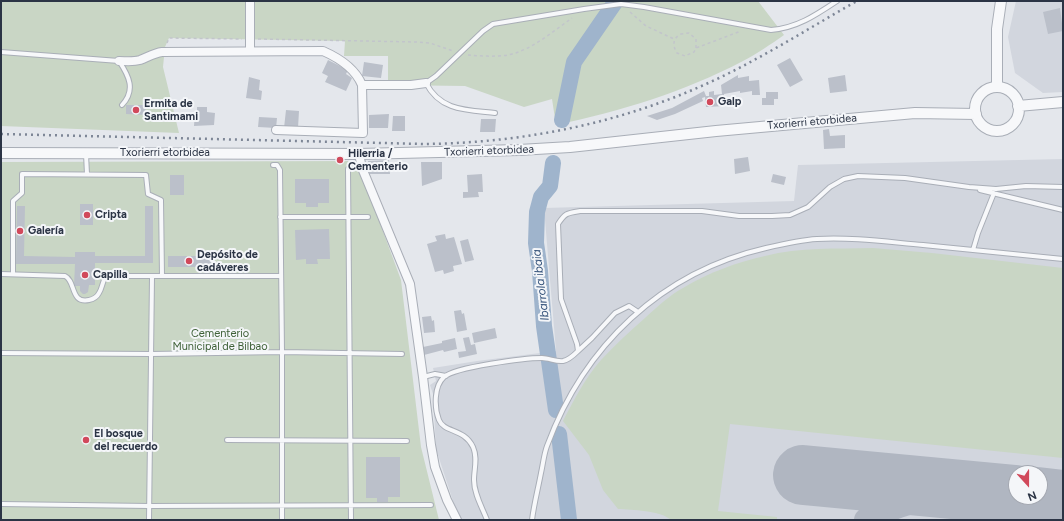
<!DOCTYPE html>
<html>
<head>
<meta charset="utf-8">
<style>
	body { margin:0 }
	#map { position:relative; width:1064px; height:521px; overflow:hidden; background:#e4e7ec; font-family:Figtree,sans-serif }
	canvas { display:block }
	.frame { position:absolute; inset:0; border:2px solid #2b3445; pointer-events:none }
	.north { position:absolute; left:1008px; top:465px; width:40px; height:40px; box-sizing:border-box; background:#f4f6f9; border:1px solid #a4a8b1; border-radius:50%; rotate:159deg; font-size:11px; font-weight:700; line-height:16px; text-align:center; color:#2b3445 }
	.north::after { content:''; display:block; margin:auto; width:14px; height:18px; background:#d1495b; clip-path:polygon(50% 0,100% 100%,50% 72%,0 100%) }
</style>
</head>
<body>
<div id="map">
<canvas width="1064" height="521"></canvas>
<div class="frame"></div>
<div class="north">N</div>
</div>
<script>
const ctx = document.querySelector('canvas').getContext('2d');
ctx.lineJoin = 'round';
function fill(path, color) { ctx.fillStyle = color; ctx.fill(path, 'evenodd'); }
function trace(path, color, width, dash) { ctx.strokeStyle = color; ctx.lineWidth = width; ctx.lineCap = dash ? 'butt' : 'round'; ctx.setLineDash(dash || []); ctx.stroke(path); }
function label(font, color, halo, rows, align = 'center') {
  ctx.font = font + ' Figtree,sans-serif'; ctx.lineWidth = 4; ctx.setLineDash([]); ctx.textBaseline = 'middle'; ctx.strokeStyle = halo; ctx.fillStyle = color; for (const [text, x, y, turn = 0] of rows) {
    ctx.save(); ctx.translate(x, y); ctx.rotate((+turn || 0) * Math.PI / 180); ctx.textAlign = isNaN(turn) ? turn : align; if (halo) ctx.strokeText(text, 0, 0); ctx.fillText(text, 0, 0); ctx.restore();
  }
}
fill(new Path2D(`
	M1016,1H1063V92L1043,93L1015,73L1008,37Z
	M1063,159V520H462L454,504L436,449L433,394L430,385L436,381L433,368L477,361L556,351L544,208L794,201L798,165ZM1016,473H1040V497H1016Z`), '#d2d6de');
fill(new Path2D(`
	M1,1H758L784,35C771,44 757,54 743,61C684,92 621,111 556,125L552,99L524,107L465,86L388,85V56H344L345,41L169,38L165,47L163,67L179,133L1,126Z
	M357,161L401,280L421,447L439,520H1V162Z
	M873,248L932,253L1063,268V458L730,424L718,511L777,517V520H671C660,510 632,510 618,509L603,490L589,455L563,421C574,400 585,378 601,360C615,345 630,331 645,318C657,307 670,295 683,288C708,273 737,262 765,256C800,247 837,249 873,248Z`), '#c9d6c5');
trace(new Path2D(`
	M562,120L574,62L616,1
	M553,163L550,186L541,197L537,212L536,243L540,271L544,326L556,410
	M559,434L569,520`), '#9fb4cc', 16);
trace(new Path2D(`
	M866,520C915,495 948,494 1002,494
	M986,520L1063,514`), '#b0b6c1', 24);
trace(new Path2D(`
	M803,475L1016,495
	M1037,497L1063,500`), '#b0b6c1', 60);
fill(new Path2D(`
	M1060,8L1063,31L1048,34L1043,12Z
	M790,58L803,80L790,87L777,65Z
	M328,60L348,70L346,74L352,78L346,91L325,82L328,76L322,73Z
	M364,62L383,65L381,78L362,76Z
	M738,75V78L749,76V81L759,80L760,95H752V91L740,93V91L724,94L725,106L706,107L705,97L702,98L703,101L675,114L657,120L647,116L672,108L704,91L706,96H709V92L714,91V95L722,94L721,85Z
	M845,75L847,91L830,93L828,78Z
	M249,77L260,80L259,90L262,91L261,100L246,98Z
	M766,92H778V99H774V105H762V98H766Z
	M126,105H146L145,115L126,114Z
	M197,107H207V112L215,113L214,125L194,126L195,112H197Z
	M286,110L299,111L298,128H284Z
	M389,114L388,128H369V115Z
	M393,116H405V131H392Z
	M259,117L277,118L276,128L258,127Z
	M481,119H496L495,132H480Z
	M829,129L830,136L845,135V148L824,149L823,130Z
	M748,157L750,171L735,174L734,159Z
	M389,160L390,174H368V161Z
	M421,162H442V179L422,186Z
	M482,174L483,192H478L479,197L463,198V192H468L467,175Z
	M773,174L786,177L784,185L771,182Z
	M170,175H184V195H170Z
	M295,179H329V203H318V207H306V203H295Z
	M80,204H93V225H80Z
	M17,206H25L24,256L75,257V252H95V256H145V206H153V263H95V285H89L88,292L85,294H83L80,291V286H74L75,264H16Z
	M329,229L330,259H317L318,264H306V259L296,260L295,230Z
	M445,234L446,239L454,237L462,264L453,266L454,271L444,274L443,270L435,272L427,244L437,241L435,236Z
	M468,239L474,260L465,262L460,241Z
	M168,256H211V267H168Z
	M461,310L462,314L464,313L467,330L457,332L454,311Z
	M431,316L432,321L434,320L435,332L424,333L422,317Z
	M495,328L497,338L474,343L472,333Z
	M469,337L471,345L475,344L477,354L459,358L458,352L466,351L463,338Z
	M455,338L457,349L444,352L443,350L424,355L423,347L442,343V341Z
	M366,457H400V497H388V502H377V498H366Z`), '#bbc0ca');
const service = new Path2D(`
	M1,52L119,61C129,76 136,90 122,105
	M495,113C467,110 440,111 426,83L436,76L483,31L493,24L584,9L621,4L644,7L771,30C797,28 816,15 837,1
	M86,154L87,174
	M273,165H277L280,170L282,352V520
	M348,169L351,520
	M980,190L1063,210
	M280,217H368
	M973,250L978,233L994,193
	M1,274L65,276C76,281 70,304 89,300C94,299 97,297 99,293C102,289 102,283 105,278L113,276H280
	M13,274V201L22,193V174L146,175L148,194L161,200L162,276
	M578,351L592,338L615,313L629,306L638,312
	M1,353L151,354L282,352L402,354
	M423,377L435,374L446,376
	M227,440L407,441
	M1,504L149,506L431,505
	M149,520L152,277
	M487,520C482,507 474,494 474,480C474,469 478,458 473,447C464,428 444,433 439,420C434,407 434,386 444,377C455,367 525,358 542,358C549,358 556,362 563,361C569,360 574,355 578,351L577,344L561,299L558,224C565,213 567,213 580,211H702L739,216H772L790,215L808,207L830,187L844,179L858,176L905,178L969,187L996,189L1026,186L1063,187
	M532,520C534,504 538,489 541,473C543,464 544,454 547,446C584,346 661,272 766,248C783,244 800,240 817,239C852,237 888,242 923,245C970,250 1016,254 1063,259`);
const minor = new Path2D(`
	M250,1V51
	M119,61C126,61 133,62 140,60C148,57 154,53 162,52L323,51C339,58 355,68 362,85H411L426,83
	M276,130L363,133L362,85
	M359,154L362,168L410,284L423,377L431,445L435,467L447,500L457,520`);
const tertiary = new Path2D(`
	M997,87V29L1001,1
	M975 109a22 22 0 1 1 44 0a22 22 0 1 1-44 0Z
	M1018,106L1063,102
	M1,153L359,154L519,150L570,147L716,131L915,113L976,114`);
trace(service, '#a9aeb7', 6);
trace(minor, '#a9aeb7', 10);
trace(tertiary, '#a9aeb7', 12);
trace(new Path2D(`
	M630,12L646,26L674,39
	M258,39L417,42L430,43L453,51
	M167,43L169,38L242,39
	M696,48V39L689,33L681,34C673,38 672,45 677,53L685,56L694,52L696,48L741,31
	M468,55C481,56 495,57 508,55C532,50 552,32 572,18`), '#c2c5cb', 1.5, [3, 3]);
trace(service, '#f7f8fa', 4);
trace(minor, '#f7f8fa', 8);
trace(tertiary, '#f7f8fa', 10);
trace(new Path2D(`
	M1,134L424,144C526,143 627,122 719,78C767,55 811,27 857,1`), '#7d8696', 2.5, [2, 4]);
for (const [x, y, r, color] of [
	[710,102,4,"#d1495b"],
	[136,110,4,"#d1495b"],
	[340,160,4,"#d1495b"],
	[87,215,4,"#d1495b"],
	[20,231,4,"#d1495b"],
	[189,261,4,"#d1495b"],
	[85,275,4,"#d1495b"],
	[86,440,4,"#d1495b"]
]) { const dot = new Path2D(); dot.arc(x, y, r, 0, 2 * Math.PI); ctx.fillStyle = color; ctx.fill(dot); trace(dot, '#f4f6f9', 1.5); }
label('bold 11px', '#2b3445', '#f4f6f9', [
	["Galp",718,102],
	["Ermita de",144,104],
	["Santimami",144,117],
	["Hilerria /",348,154],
	["Cementerio",348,167],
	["Cripta",95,215],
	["Galería",28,231],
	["Depósito de",197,255],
	["cadáveres",197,268],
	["Capilla",93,275],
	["El bosque",94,434],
	["del recuerdo",94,447]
], 'left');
label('11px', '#2b3445', '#f4f6f9', [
	["Txorierri etorbidea",812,122,-5],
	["Txorierri etorbidea",489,151,-2],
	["Txorierri etorbidea",165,153]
]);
label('11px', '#3f6138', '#f4f6f9', [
	["Cementerio",220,334],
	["Municipal de Bilbao",220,347]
]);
label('italic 12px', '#34527a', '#f4f6f9', [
	["Ibarrola ibaia",541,285,-97]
]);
</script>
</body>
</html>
